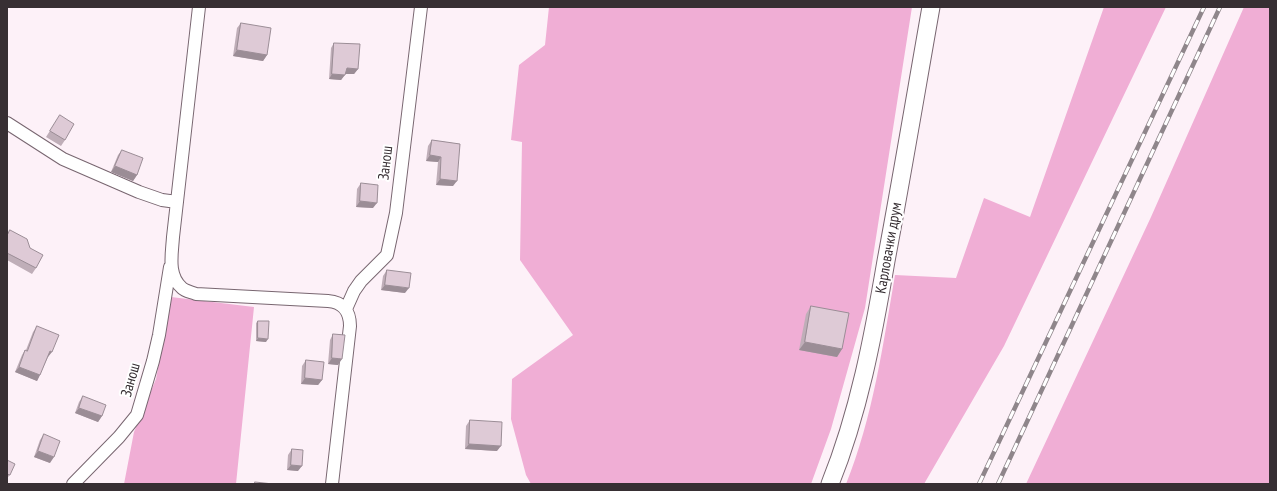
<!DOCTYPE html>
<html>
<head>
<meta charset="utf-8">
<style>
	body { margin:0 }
	#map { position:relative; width:1277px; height:491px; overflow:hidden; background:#fdf1f8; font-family:"PT Sans Narrow",sans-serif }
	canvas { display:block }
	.frame { position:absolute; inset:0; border:8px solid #372f33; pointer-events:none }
</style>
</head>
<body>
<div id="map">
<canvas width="1277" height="491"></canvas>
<div class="frame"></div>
</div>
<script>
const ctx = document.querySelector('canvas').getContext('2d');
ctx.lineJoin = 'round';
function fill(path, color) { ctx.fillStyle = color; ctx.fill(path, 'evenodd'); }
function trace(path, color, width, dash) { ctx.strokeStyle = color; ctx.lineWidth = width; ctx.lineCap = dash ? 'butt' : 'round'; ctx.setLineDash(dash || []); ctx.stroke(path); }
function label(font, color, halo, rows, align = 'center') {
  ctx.font = font + ' "PT Sans Narrow",sans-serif'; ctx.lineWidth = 4; ctx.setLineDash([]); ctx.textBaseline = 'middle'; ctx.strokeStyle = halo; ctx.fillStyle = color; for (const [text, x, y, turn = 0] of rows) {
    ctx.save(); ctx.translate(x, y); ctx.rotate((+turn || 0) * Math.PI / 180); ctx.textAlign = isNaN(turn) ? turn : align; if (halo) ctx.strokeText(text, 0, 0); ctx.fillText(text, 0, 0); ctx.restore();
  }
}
fill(new Path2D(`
	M549,7H912L865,308L831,429L811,484H531L526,475L511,419L512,379L573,335L520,260L522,142L511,140L519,65L545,45Z
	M1104,7H1166L1004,346L924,484H846C873,417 883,345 895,275L956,278L984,198L1030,217Z
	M1244,7H1270V484H1026L1151,217Z
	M171,297L254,307L236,484H124L134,432L156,379Z`), '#f0aed5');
const street = new Path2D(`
	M199,7L173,237C172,254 167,275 182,288C185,291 191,292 196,294L328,301C343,302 350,311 350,326L332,484
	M7,123L63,159L139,192L162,200L177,202
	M346,309L354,291L361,281L387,255L396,213L421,7
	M73,484L119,437L137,415L153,361L159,335L170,267`);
const secondary = new Path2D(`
	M830,484C859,412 873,337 886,261C902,176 916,92 931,7`);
trace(street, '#786670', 14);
trace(secondary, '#786670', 19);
trace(street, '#fff', 12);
trace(secondary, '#fff', 17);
const rail = new Path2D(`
	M979,484L1204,7
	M998,484L1220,7`);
trace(rail, '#8f868b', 4.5);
trace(rail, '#fff', 3, [9]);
fill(new Path2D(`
	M241,23L267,55L263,61L233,56L237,28Z
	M334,43L358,69L354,74H345L341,80L329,79L331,48Z
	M60,115L65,140L61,146L46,137Z
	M432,140L460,144L453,186L436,185L438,162L426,161L428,146Z
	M122,150L137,175L133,181L111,172L118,155Z
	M361,183L373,208L356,207L357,189Z
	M10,230L36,268L32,274L7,260V235Z
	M387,270L405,293L381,290L383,276Z
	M811,306L842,349L837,357L799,350L806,314Z
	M258,321L266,342L256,341V323Z
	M37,326L48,357L37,381L15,372L22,355L25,350H26L33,332Z
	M333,334L338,365L328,364L330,340Z
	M306,360L322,380L318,385L301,384L302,366Z
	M83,396L102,416L98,422L75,413L79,402Z
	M470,420L497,451L465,449L466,426Z
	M44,434L50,463L34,457L40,440Z
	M292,449L298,471L287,470L288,455Z
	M7,460L10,475L7,478Z`), '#bfaeb8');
fill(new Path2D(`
	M237,50L267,55L263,61L233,56Z
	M347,68L358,69L354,74H343Z
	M332,74L345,75L341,80L329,79Z
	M430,155L441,157L438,162L426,161Z
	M115,166L137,175L133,181L111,172Z
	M440,179L457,181L453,186L436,185Z
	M360,201L377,203L373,208L356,207Z
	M385,285L409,288L405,293L381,290Z
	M258,338L268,339L266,342L256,341Z
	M805,342L842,349L837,357L799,350Z
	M50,351L52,352L48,357L46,356Z
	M332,358L342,359L338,365L328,364Z
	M19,367L40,375L37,381L15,372Z
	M305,378L322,380L318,385L301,384Z
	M79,408L102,416L98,422L75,413Z
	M469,444L501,446L497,451L465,449Z
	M38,451L54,457L50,463L34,457Z
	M291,465L302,466L298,471L287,470Z`), '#9b8d96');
const building = new Path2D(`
	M241,23L271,28L267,55L237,50Z
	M334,43L360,44L358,69L347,68L345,75L332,74Z
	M60,115L74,124L65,140L50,131Z
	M432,140L460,144L457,181L440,179L441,157L430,155Z
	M122,150L143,158L137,175L115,166Z
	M361,183L378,185L377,203L360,201Z
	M10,230L27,239L30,248L43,255L36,268L7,253V236Z
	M387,270L411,273L409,288L385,285Z
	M811,306L849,313L842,349L805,342Z
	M258,321H269L268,339L258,338Z
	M37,326L59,335L52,352L50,351L40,375L19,367L25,350L27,351Z
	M333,334L345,335L342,359L332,358Z
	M306,360L324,362L322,380L305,378Z
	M83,396L106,405L102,416L79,408Z
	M470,420L502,422L501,446L469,444Z
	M44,434L60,441L54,457L38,451Z
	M292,449L303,450L302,466L291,465Z
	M7,460L15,464L10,475L7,474Z
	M255,482L273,484H255Z`);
fill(building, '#decad6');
trace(building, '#9b8d96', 1);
label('15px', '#372f33', '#fff', [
	["Занош",386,163,-83],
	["Карловачки друм",889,248,-80],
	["Занош",131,380,-74]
]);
</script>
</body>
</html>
